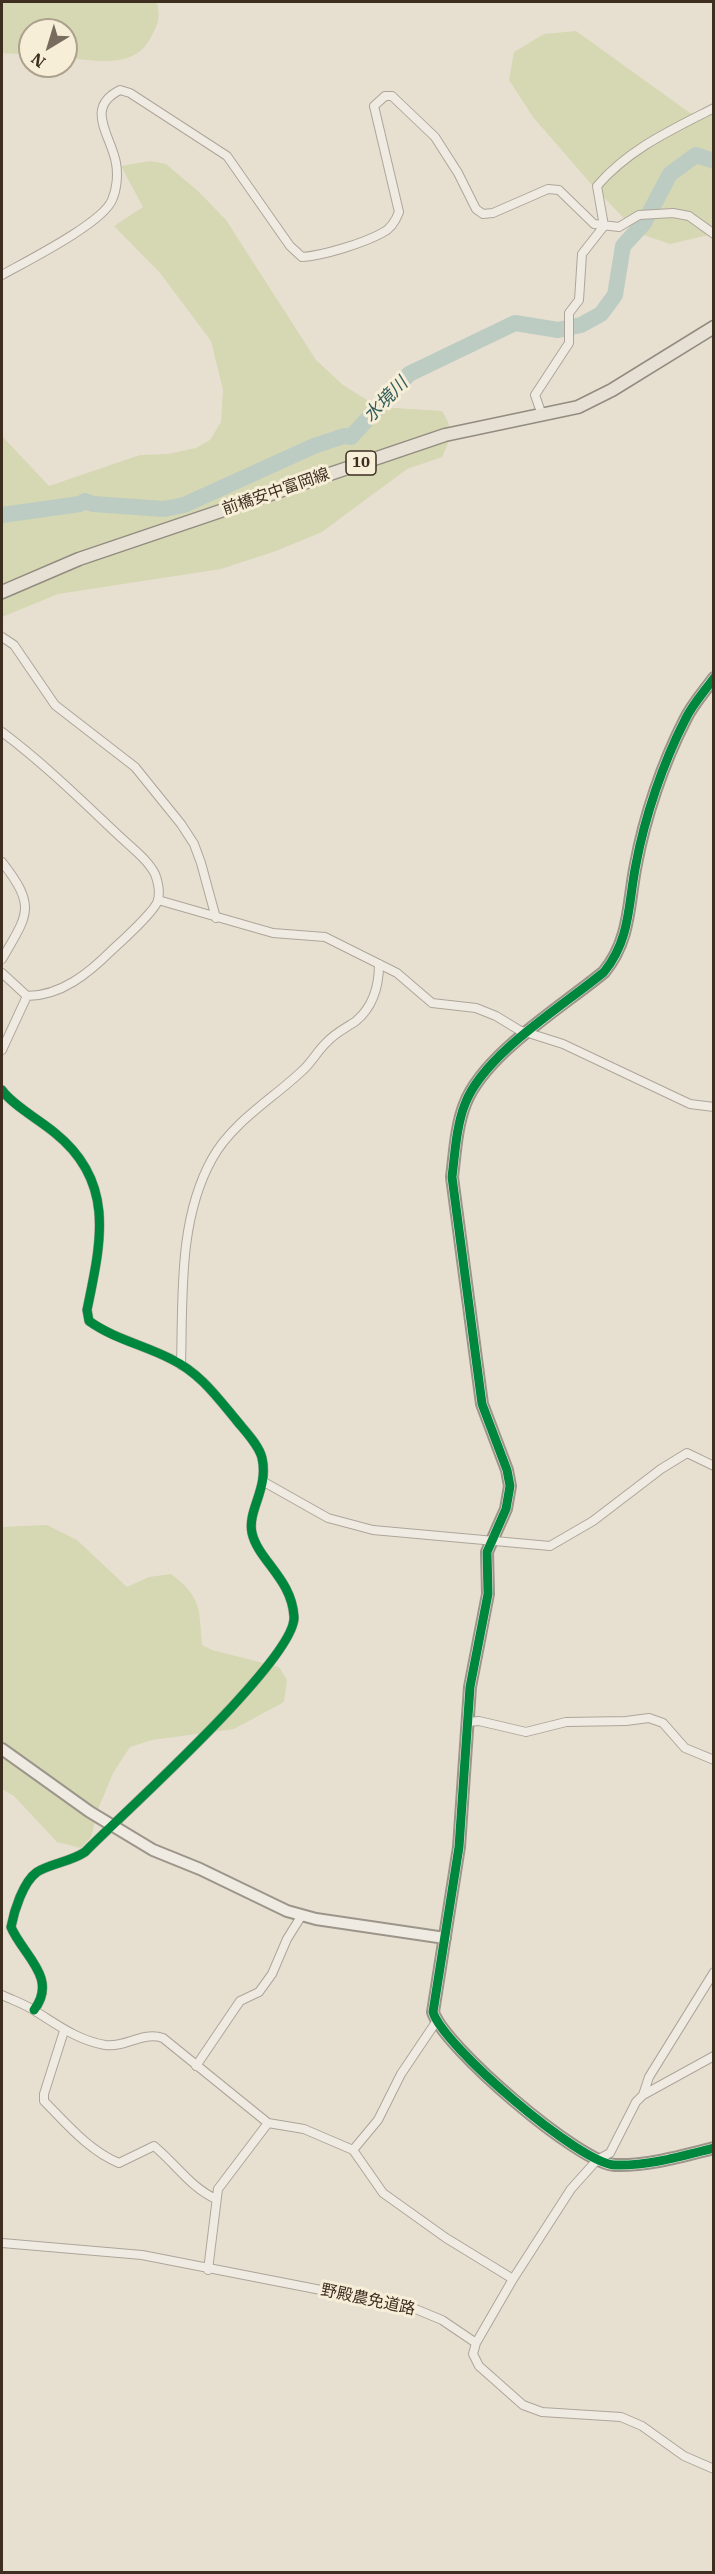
<!DOCTYPE html>
<html>
<head>
<meta charset="utf-8">
<style>
	body { margin:0 }
	#map { position:relative; width:715px; height:2574px; overflow:hidden; background:#e7e0d1; font-family:"IBM Plex Serif",serif }
	canvas { display:block }
	.frame { position:absolute; inset:0; border:3px solid #3d2e20; pointer-events:none }
	.north { position:absolute; left:18px; top:18px; width:60px; height:60px; box-sizing:border-box; background:#f7eed8; border:2px solid #ada18e; border-radius:50%; rotate:218deg; font-size:16px; font-weight:700; line-height:24px; text-align:center; color:#3d2e20 }
	.north::after { content:''; display:block; margin:auto; width:21px; height:27px; background:#786c5e; clip-path:polygon(50% 0,100% 100%,50% 72%,0 100%) }
</style>
</head>
<body>
<div id="map">
<canvas width="715" height="2574"></canvas>
<div class="frame"></div>
<div class="north">N</div>
</div>
<script>
const ctx = document.querySelector('canvas').getContext('2d');
ctx.lineJoin = 'round';
function fill(path, color) { ctx.fillStyle = color; ctx.fill(path, 'evenodd'); }
function trace(path, color, width, dash) { ctx.strokeStyle = color; ctx.lineWidth = width; ctx.lineCap = dash ? 'butt' : 'round'; ctx.setLineDash(dash || []); ctx.stroke(path); }
function label(font, color, halo, rows, align = 'center') {
  ctx.font = font + ' "IBM Plex Serif","Noto Sans JP",serif'; ctx.lineWidth = 6; ctx.setLineDash([]); ctx.textBaseline = 'middle'; ctx.strokeStyle = halo; ctx.fillStyle = color; for (const [text, x, y, turn = 0] of rows) {
    ctx.save(); ctx.translate(x, y); ctx.rotate((+turn || 0) * Math.PI / 180); ctx.textAlign = isNaN(turn) ? turn : align; if (halo) ctx.strokeText(text, 0, 0); ctx.fillText(text, 0, 0); ctx.restore();
  }
}
fill(new Path2D(`
	M2,2H157C160,19 159,22 151,37C135,70 96,60 66,58V30H30V55L2,53Z
	M576,31L690,113L704,115L713,106V234L670,244L638,233L591,184L533,117L509,80L514,52L544,34Z
	M150,161L166,164L199,192L226,220L316,360L343,385L378,407L442,411C454,429 451,439 442,457L407,469L322,532L276,551L221,569L58,594L2,617V436L49,486L140,455L168,454L196,448L210,440L221,422L223,390L211,341L160,273L114,226L143,207L121,166Z
	M47,1525L77,1540L127,1587L149,1577L171,1574C202,1597 199,1609 202,1645L212,1650L279,1667L287,1680L284,1702L234,1729L152,1740L130,1747L113,1773L99,1807L91,1837L81,1848L57,1842L14,1796L2,1789V1527Z`), '#d6d7b3');
trace(new Path2D(`
	M2,515L80,504L85,501L93,504L164,509L184,505L314,446L344,436L351,437L409,374L515,323L558,330L581,325L601,314L615,295L623,246L644,223L670,174L696,155L714,161`), '#bcccc2', 16);
const street = new Path2D(`
	M2,275C25,262 103,223 112,200C117,189 118,174 116,163C111,135 84,108 120,90L130,93L227,156L290,246L302,257C322,256 364,243 382,233C391,229 396,220 399,212L374,106L385,96H392L435,137L458,173L476,209L483,214L493,213L548,189L559,190L594,224L619,227L639,215L673,213L689,216L714,234
	M542,415L535,395L569,343V313L579,300L582,254L604,226L597,186C629,149 671,130 714,108
	M2,637L14,645L55,705L135,767L181,824L194,844L201,863L216,918
	M2,732C42,762 78,797 114,831C127,844 147,858 155,874C158,882 160,892 158,900C156,910 121,942 112,950C89,973 61,996 27,996L2,973
	M2,862C37,907 28,914 2,959
	M158,900L273,933L325,937L397,973L432,1003L476,1008L496,1016L519,1030L563,1044L690,1104L714,1107
	M2,1050L27,996
	M2,1090C11,1104 41,1121 55,1133C116,1182 101,1242 87,1310L89,1321C114,1339 144,1345 171,1359C200,1373 217,1397 237,1421C245,1431 259,1445 262,1458C269,1489 247,1510 252,1533C258,1560 292,1579 294,1617C296,1659 121,1815 85,1852C70,1862 52,1863 37,1872C23,1882 14,1911 11,1927C22,1954 59,1978 34,2010
	M181,1365C183,1297 178,1220 212,1159C232,1122 274,1098 303,1070C312,1062 318,1050 327,1042C335,1033 346,1028 356,1021C374,1006 379,985 379,964
	M264,1482L328,1518L373,1530L550,1546L593,1521L661,1469L687,1453L714,1466
	M467,1722L479,1721L526,1732L566,1722L626,1721L649,1718L663,1723L685,1748L714,1760
	M2,1995C12,2000 25,2004 35,2011C58,2025 77,2040 105,2045C126,2048 142,2031 163,2038L268,2123L304,2129L353,2150L383,2193L446,2238L513,2279
	M64,2031L44,2094V2101C66,2123 89,2151 119,2163L154,2146C176,2164 190,2187 216,2199
	M714,2056L643,2095L636,2102L610,2153L597,2160L571,2189L513,2279L476,2343L473,2354L479,2366L523,2405L542,2412L621,2417L642,2426L684,2456L714,2469
	M196,2066L240,2001L259,1992L272,1974L287,1939L302,1915
	M643,2095L649,2077L714,1972
	M353,2150L378,2120L401,2074L436,2022
	M2,2243L142,2255L413,2308L442,2320L476,2343
	M208,2270L218,2189L268,2123`);
const secondary = new Path2D(`
	M714,678C704,692 692,705 685,720C663,763 645,816 636,864C628,903 631,939 604,972C563,1006 484,1054 465,1104C456,1127 455,1154 452,1177L482,1404L507,1470L510,1486L506,1509L487,1552L488,1594L470,1687L459,1847L433,2012C443,2046 580,2164 615,2165C648,2166 682,2156 714,2148
	M2,1749L90,1812L153,1850L200,1869L287,1911L316,1919L445,1938`);
const primary = new Path2D(`
	M2,592L79,559L445,435L578,407L612,390L714,327`);
trace(street, '#ada599', 10);
trace(secondary, '#9c958a', 14);
trace(primary, '#928b80', 15);
trace(street, '#efebe3', 8);
trace(secondary, '#efebe3', 10);
trace(primary, '#e6e1d4', 12);
trace(new Path2D(`
	M714,678C704,692 692,705 685,720C663,763 645,816 636,864C628,903 631,939 604,972C563,1006 484,1054 465,1104C456,1127 455,1154 452,1177L482,1404L507,1470L510,1486L506,1509L487,1552L488,1594L470,1687L459,1847L433,2012C443,2046 580,2164 615,2165C648,2166 682,2156 714,2148
	M2,1090C11,1104 41,1121 55,1133C116,1182 101,1242 87,1310L89,1321C114,1339 144,1345 171,1359C200,1373 217,1397 237,1421C245,1431 259,1445 262,1458C269,1489 247,1510 252,1533C258,1560 292,1579 294,1617C296,1659 121,1815 85,1852C70,1862 52,1863 37,1872C23,1882 14,1911 11,1927C22,1954 59,1978 34,2010`), '#00873e', 9);
for (const [x, y, w] of [
	[361,463,30]
]) { const box = new Path2D(); box.roundRect(x - w / 2, y - 12, w, 24, 4.5); ctx.fillStyle = '#f7eed8'; ctx.fill(box); trace(box, '#3d2e20', 1.5); }
label('bold 15px', '#3d2e20', null, [
	["10",361,463]
]);
label('16px', '#3d2e20', '#f7eed8', [
	["前橋安中富岡線",276,492,-19],
	["野殿農免道路",368,2300,12]
]);
label('italic 18px', '#2f5d5a', '#f7eed8', [
	["水境川",386,400,-46]
]);
</script>
</body>
</html>
